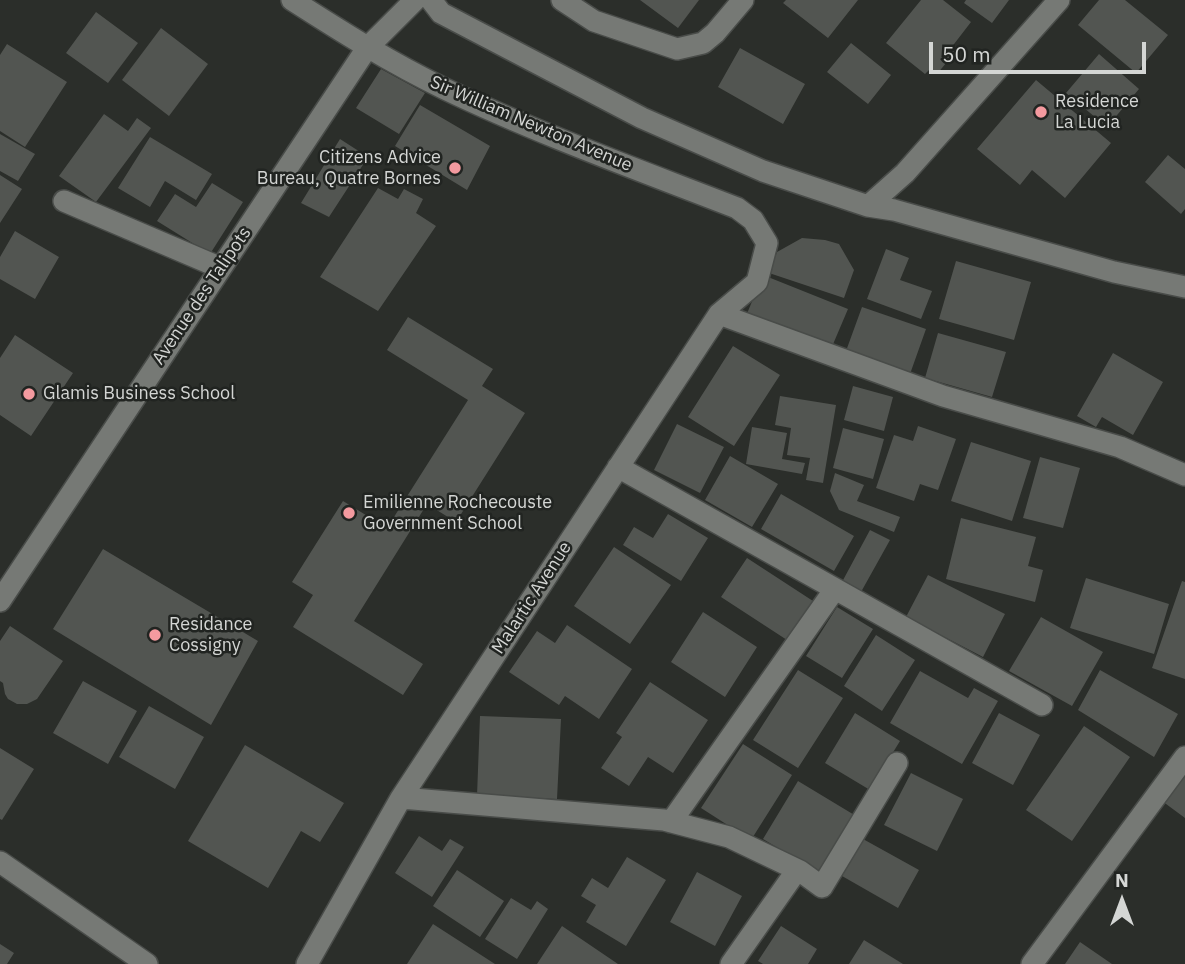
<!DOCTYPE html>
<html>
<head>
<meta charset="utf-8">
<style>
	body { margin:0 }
	#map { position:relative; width:1185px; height:964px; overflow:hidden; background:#2b2e2a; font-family:"IBM Plex Sans",sans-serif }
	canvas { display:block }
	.north { position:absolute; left:1087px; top:866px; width:70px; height:70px; -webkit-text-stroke:5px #212421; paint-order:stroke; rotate:0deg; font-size:19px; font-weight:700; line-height:28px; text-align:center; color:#d4d6d4 }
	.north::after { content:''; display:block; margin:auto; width:24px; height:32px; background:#d4d6d4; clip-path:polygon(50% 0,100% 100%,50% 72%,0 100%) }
	.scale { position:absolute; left:929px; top:42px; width:217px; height:32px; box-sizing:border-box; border:4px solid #d4d6d4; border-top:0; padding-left:9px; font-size:21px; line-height:24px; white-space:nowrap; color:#d4d6d4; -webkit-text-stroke:5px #212421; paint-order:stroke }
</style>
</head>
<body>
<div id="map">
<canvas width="1185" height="964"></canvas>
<div class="north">N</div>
<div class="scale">50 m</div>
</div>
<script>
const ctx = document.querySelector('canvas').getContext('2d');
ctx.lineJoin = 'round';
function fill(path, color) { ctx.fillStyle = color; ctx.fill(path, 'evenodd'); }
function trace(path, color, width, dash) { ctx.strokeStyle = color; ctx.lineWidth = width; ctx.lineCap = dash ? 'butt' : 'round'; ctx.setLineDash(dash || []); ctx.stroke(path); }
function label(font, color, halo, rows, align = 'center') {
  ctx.font = font + ' "IBM Plex Sans",sans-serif'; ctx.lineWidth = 5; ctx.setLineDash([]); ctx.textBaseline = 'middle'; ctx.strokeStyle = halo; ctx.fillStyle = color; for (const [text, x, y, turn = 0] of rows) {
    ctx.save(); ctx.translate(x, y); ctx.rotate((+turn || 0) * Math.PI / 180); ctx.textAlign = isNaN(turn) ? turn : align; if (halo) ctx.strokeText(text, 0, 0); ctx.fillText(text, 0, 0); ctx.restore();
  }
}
fill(new Path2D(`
	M640,0H699L678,28Z
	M786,0H858L828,38L783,3Z
	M921,0H943L971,22L951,48L956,51L937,74L930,69L925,74L886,43Z
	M966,0H1009L992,23L964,3Z
	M1099,0H1125L1168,35L1136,73L1078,25Z
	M96,12L138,43L108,83L66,53Z
	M161,28L208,64L169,116L122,80Z
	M851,43L891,75L868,104L827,72Z
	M7,44L67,82L25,147L0,131V55Z
	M740,48L805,84L783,124L718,87Z
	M1099,54L1139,89L1107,127L1066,93Z
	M381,69L425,93L399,134L356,108Z
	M1036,80L1111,143L1065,198L1032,170L1020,185L977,149Z
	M420,105L490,146L467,190L395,146Z
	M104,114L128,131L137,118L151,128L96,202L59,176Z
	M0,134L35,154L18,181L0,171Z
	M150,137L212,174L196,200L165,181L150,207L118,188Z
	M340,139L368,157L329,217L301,203Z
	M1168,155L1185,169V209L1181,214L1145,182Z
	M0,175L22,189L0,223Z
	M212,183L243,202L210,254L157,221L175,194L196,207Z
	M378,188L398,199L404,189L423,199L416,213L436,226L378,311L320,277Z
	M15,231L59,257L35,299L0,279V257Z
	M802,238L825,240L839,244L854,270L844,298L769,273L777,252Z
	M886,249L909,258L900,280L932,291L921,319L867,299Z
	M956,261L1031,282L1014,340L939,319Z
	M763,275L848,309L831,349L746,316Z
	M862,307L926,329L910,374L846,351Z
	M408,317L493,369L482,386L525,413L456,522L427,504L354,621L423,664L403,695L293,627L313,595L292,582L343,501L387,528L468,400L387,350Z
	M938,333L1006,352L992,397L925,378Z
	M15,335L73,373L31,436L0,415V358Z
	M733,346L780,375L734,446L688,417Z
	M1113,353L1163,382L1133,435L1102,417L1096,427L1077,416Z
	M853,386L893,397L884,431L844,420Z
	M780,396L836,405L823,483L806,480L810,458L787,455L791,428L775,425Z
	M677,424L724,447L700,493L654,470Z
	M918,426L956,439L938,490L920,484L914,501L876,488L894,435L913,441Z
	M752,427L787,433L782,459L805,463L802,474L746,464Z
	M843,428L884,439L873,479L833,468Z
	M971,442L1031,461L1012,521L951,501Z
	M730,456L778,484L752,527L705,500Z
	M1040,457L1080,468L1063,528L1023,518Z
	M835,473L864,485L857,501L900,517L894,532L839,510L830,491Z
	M781,494L854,536L834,571L761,529Z
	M668,514L708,538L681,581L623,545L634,527L653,538Z
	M961,518L1036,537L1028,566L1043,570L1035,602L946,579Z
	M870,530L890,540L861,592L842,582Z
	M614,547L671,585L630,644L574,606Z
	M103,549L258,641L211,725L53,629Z
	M747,558L813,601L787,640L721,597Z
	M928,575L1005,614L983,657L906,617Z
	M1086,578L1169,604L1154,654L1070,628Z
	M1182,581L1185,582V679L1152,668Z
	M837,607L873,629L842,678L806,656Z
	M703,612L757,647L725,697L671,662Z
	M1041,617L1103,652L1072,706L1009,671Z
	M567,625L632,669L599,719L565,696L559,705L509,672L537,631L555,643Z
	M10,626L63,661L37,699L27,704H17L8,699L5,694L3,683L0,681V641Z
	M876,635L915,660L882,711L844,686Z
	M798,670L843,698L798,768L753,740Z
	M1100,670L1178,714L1154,757L1078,710Z
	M920,671L968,698L974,688L998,701L962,764L890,723Z
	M83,681L137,711L108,764L53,733Z
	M650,682L708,720L673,773L648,757L629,786L601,768L622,737L616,733Z
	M149,706L204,737L175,789L119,757Z
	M855,713L900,741L870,790L825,763Z
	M999,713L1040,735L1013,785L972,763Z
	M480,716L561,719L557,799L477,796Z
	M1084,726L1130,757L1072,841L1026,810Z
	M743,744L792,775L751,840L701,808Z
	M245,745L344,803L320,842L301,831L268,888L188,841Z
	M0,748L34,769L2,820L0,819Z
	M1185,770V818L1162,801Z
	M911,773L963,799L937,851L884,825Z
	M798,781L856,816L821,874L763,839Z
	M419,836L442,851L450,839L464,847L432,897L395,873Z
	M863,839L919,870L898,908L842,876Z
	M627,857L666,880L626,946L586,922L596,905L581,896L592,878L608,888Z
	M457,870L504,901L480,937L433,906Z
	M697,872L742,896L715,946L670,922Z
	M511,898L531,910L537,901L548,909L517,959L485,939Z
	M433,924L495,964H407Z
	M562,926L618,964H537Z
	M781,926L817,949L808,964H763L758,961Z
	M864,940L903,964H849Z
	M1080,942L1112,964H1065Z
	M0,944L14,953L7,964H0Z`), '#525551');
const street = new Path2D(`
	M292,0C342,32 391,63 445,89C539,134 639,170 737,208L753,220L767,243L757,282L719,314L401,798L307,964
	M431,0L441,13L642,118L763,171L868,206L894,210L1114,272L1185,287
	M562,0L594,21L677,49L703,43L715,33L743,0
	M64,201L221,268
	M868,206L905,173L1059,0
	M719,314L943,396L1120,447L1185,475
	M618,467L1042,705
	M0,601L367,48L415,0
	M401,798L664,820L729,837L800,871L822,887L897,763
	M671,822L835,589
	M0,862L147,964
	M731,964L797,870
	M1032,964L1185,757`);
trace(street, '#494c49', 24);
trace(street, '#767975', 21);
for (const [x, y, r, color] of [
	[1041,112,7,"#f49a9f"],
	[455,168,7,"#f49a9f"],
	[29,394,7,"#f49a9f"],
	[349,513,7,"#f49a9f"],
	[155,635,7,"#f49a9f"]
]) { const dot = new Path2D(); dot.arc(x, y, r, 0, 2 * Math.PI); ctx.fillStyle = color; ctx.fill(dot); trace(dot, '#212421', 2.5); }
label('18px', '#d4d6d4', '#212421', [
	["Residence",1055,102],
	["La Lucia",1055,123],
	["Citizens Advice",441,158,"right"],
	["Bureau, Quatre Bornes",441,179,"right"],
	["Glamis Business School",43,394],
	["Emilienne Rochecouste",363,503],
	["Government School",363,524],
	["Residance",169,625],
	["Cossigny",169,646]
], 'left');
label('18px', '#d4d6d4', '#212421', [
	["Sir William Newton Avenue",531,124,23],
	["Avenue des Talipots",202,296,-56],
	["Malartic Avenue",532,598,-57]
]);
</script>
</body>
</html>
